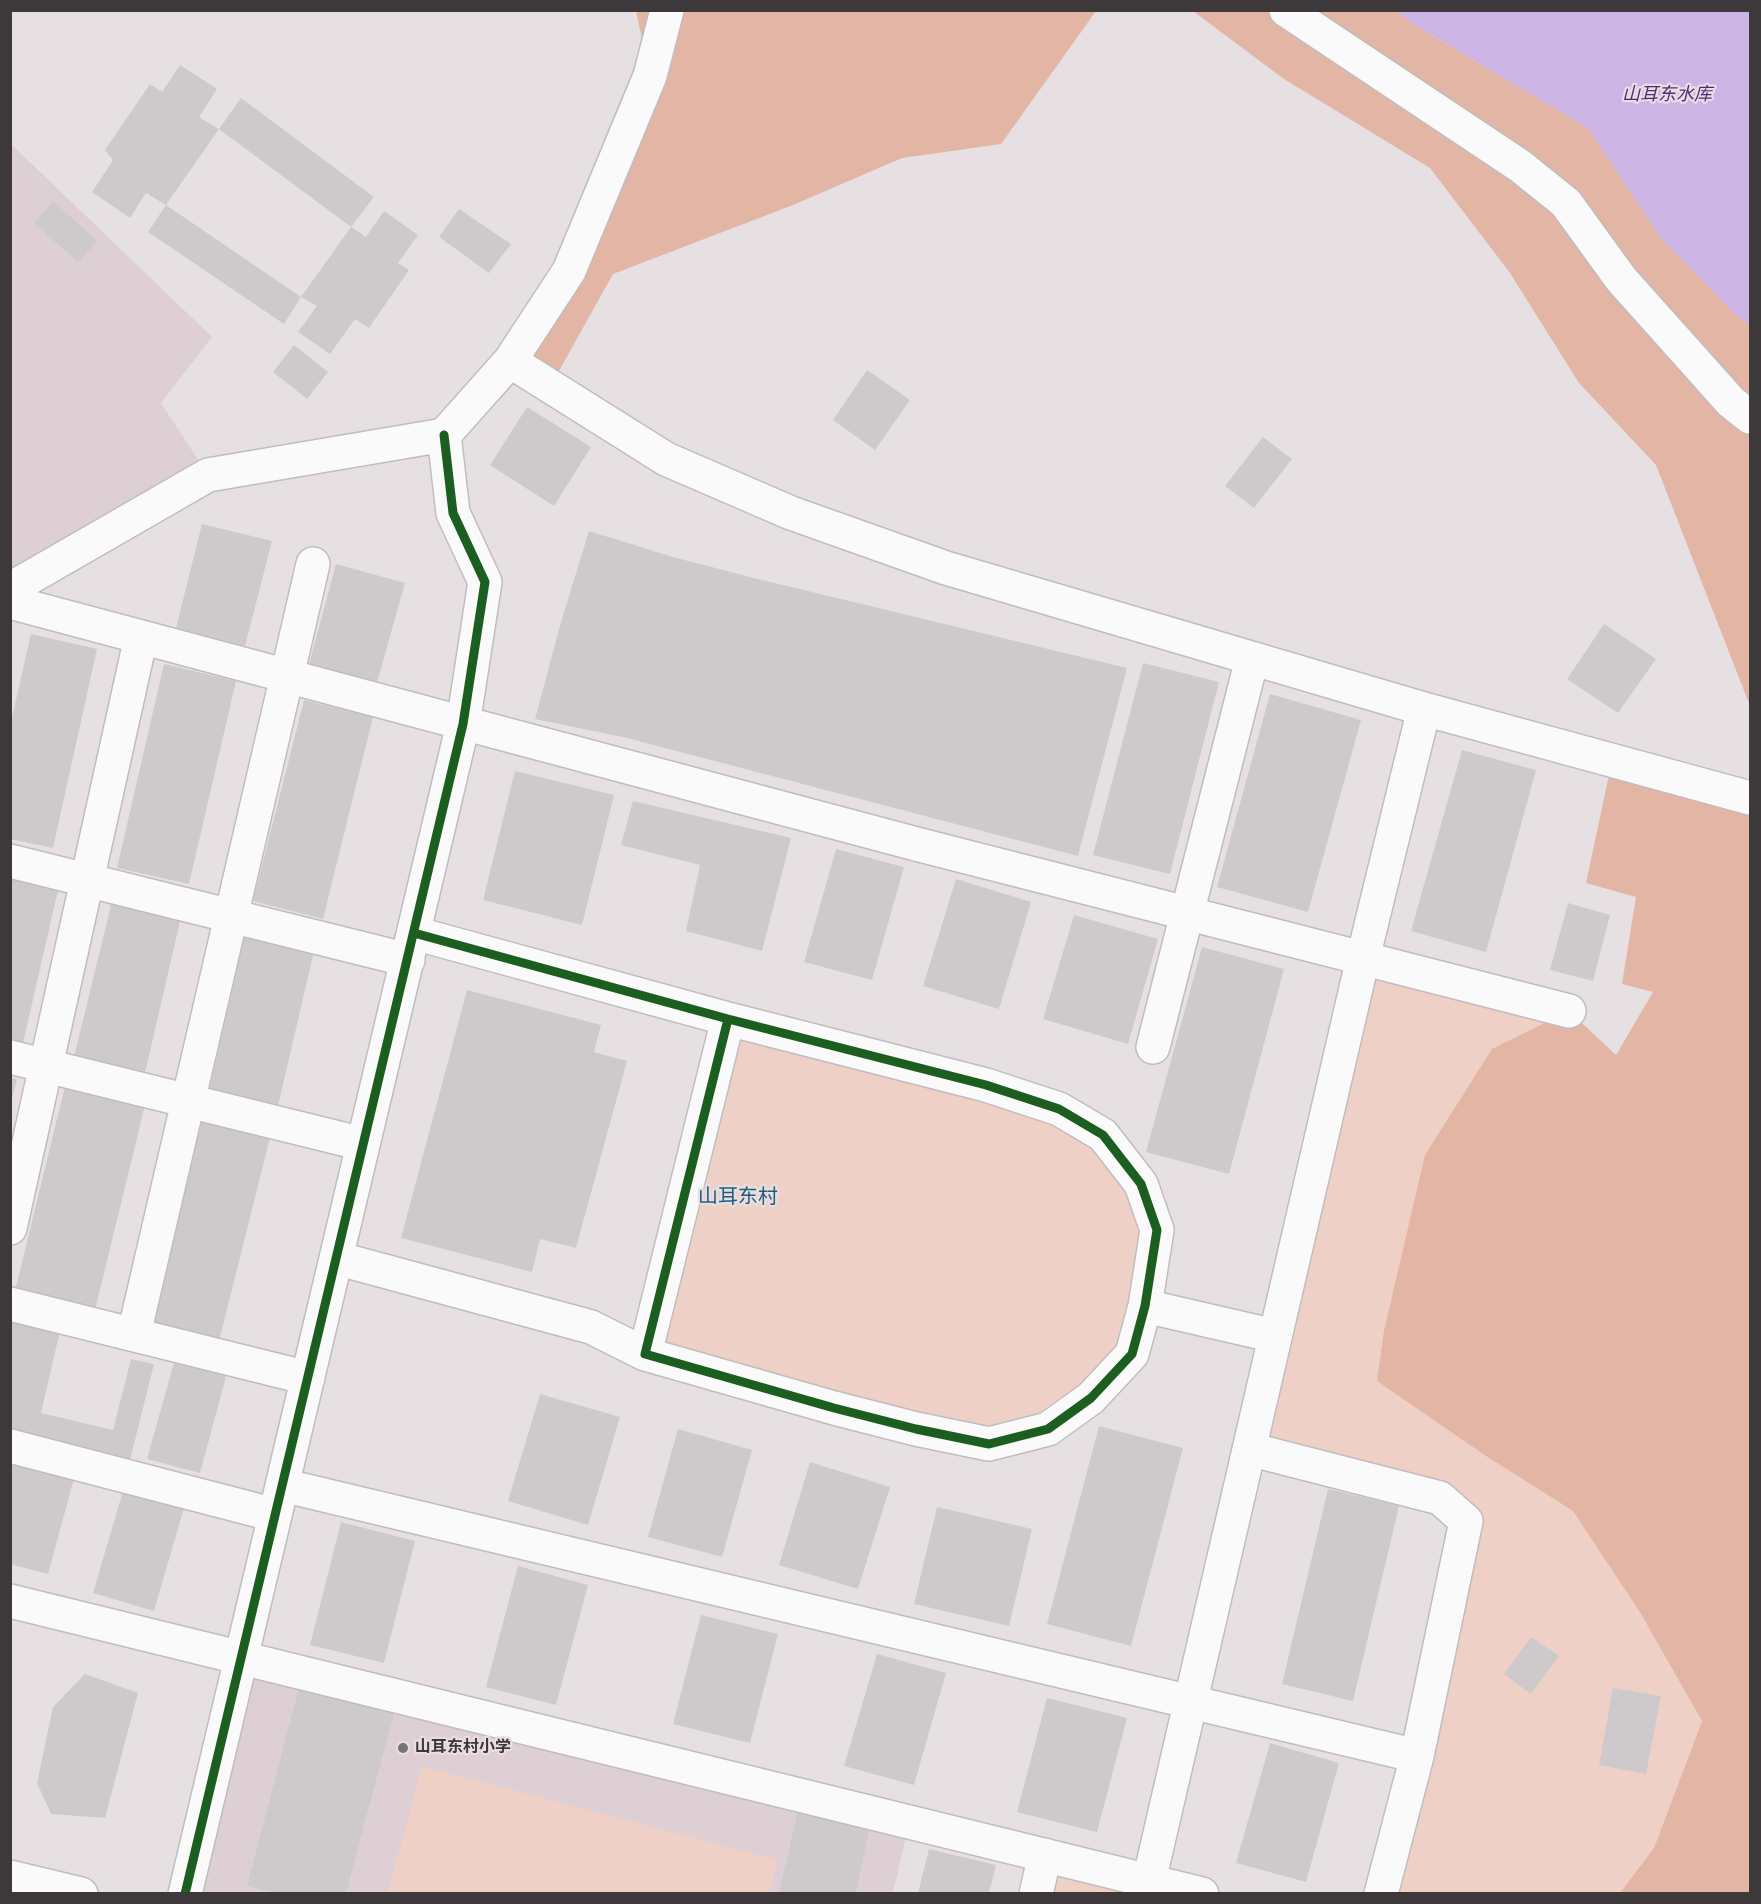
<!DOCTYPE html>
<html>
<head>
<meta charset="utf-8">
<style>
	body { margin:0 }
	#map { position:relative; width:1761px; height:1904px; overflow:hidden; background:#e6e0e2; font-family:Manrope,sans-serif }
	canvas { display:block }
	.frame { position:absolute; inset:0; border:12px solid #3d383a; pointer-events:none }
</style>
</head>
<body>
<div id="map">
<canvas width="1761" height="1904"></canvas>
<div class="frame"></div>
</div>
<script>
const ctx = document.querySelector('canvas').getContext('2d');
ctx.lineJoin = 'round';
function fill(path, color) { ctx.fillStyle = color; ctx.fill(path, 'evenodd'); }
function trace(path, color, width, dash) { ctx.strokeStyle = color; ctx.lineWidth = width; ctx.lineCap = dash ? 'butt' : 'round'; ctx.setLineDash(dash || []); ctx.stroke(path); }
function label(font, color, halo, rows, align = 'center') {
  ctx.font = font + ' Manrope,"Noto Sans SC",sans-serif'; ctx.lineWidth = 4.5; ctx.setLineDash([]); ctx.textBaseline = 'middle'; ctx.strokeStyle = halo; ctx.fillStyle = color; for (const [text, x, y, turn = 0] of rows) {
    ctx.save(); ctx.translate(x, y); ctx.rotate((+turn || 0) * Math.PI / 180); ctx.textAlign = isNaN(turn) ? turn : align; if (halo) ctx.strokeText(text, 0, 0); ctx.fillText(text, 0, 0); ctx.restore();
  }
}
fill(new Path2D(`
	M10,143L212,337L161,403L208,475L10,589Z
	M248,1665L907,1831L893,1893L196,1894Z`), '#ddcfd4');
fill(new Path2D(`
	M1363,958L1569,1011L1377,1380L1486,1456L1573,1511L1641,1614L1702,1721L1654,1848L1620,1893H1381L1466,1521L1249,1449Z
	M728,1019L1059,1109L1141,1184L1145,1306L1091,1398L989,1444L645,1354Z
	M422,1766L778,1860L769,1893H388Z
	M1045,1855L1146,1893L1036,1894Z`), '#efd0c6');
fill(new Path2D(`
	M636,11H1096L1001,144L902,158L793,205L613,274L550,387L510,361L650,76Z
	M1193,11H1396L1418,27L1588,128L1661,238L1735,314L1750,325V706L1656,465L1579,383L1510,273L1430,168L1284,79Z
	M1612,761L1750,798V1893H1620L1654,1848L1702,1721L1641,1614L1573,1511L1486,1456L1377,1381L1384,1331L1425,1155L1492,1049L1569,1011L1616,1055L1653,992L1622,984L1636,897L1586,883Z`), '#e2b5a5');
fill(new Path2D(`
	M1396,11H1750V325L1735,314L1661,238L1588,128L1418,27Z`), '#ccb4e5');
fill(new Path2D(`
	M180,65L217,89L199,117L219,129L166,205L146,193L130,218L92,192L113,160L105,150L150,84L162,92Z
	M241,98L374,197L351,227L219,129Z
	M53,201L97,241L78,262L34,223Z
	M166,205L301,297L351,227L366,237L384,211L418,235L398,263L409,270L369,328L355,319L330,354L298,332L317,306L301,297L284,324L148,232Z
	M459,209L511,244L489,273L439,237Z
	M294,345L328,372L307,399L273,372Z
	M867,370L910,400L875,450L833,420Z
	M527,407L591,447L554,506L490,465Z
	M1263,437L1292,459L1254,508L1225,486Z
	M202,524L272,541L245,646L176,628Z
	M589,531L673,557L754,578L1127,668L1078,856L623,737L535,719L561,622Z
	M336,564L405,583L376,686L308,668Z
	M1604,624L1656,659L1618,713L1567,679Z
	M31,634L97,649L53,848L10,839V726Z
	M1143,663L1219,682L1170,874L1093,855Z
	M164,664L236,681L189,884L117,868Z
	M1270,694L1361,720L1308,912L1217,887Z
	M304,700L373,717L323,919L253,901Z
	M1462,750L1536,770L1486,952L1411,931Z
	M515,771L614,795L582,925L483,900Z
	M633,801L791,838L762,951L686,931L700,865L621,845Z
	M836,849L904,867L872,980L804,962Z
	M10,875L59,886L23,1043L10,1040Z
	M956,879L1031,902L999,1009L923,986Z
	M112,901L181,917L145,1073L74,1057Z
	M1568,903L1610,915L1593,981L1550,970Z
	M1074,915L1158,939L1128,1044L1043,1019Z
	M245,935L314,951L278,1106L209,1090Z
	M1202,947L1284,969L1229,1174L1146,1152Z
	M467,990L601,1025L594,1052L627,1061L576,1248L540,1239L532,1272L401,1238Z
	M10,1078L17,1079L11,1103H10Z
	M65,1086L145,1105L95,1310L15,1291Z
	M202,1121L270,1138L219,1341L152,1324Z
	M10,1319L60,1331L41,1413L113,1430L131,1359L154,1364L130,1460L10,1432Z
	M175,1359L227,1373L200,1473L147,1459Z
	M540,1394L620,1417L588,1525L508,1501Z
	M1099,1426L1183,1448L1131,1646L1047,1624Z
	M678,1429L752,1450L722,1557L648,1537Z
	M810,1462L890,1487L858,1589L779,1565Z
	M10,1463L75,1475L48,1574L10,1564Z
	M1328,1489L1399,1506L1353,1701L1282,1684Z
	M123,1491L184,1508L154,1611L93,1593Z
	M937,1507L1032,1529L1009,1626L914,1604Z
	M341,1522L415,1541L384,1663L310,1645Z
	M518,1566L588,1585L556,1705L486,1687Z
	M701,1615L778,1634L750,1743L673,1724Z
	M1531,1637L1559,1656L1531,1694L1504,1674Z
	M877,1654L946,1673L914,1785L844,1766Z
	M85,1674L138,1693L105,1818L51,1814L37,1783L53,1707Z
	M299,1688L394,1713L346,1893H275L247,1886Z
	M1613,1688L1661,1696L1646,1774L1599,1765Z
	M1047,1698L1127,1718L1097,1832L1017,1812Z
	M1270,1743L1339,1763L1306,1882L1236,1863Z
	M798,1811L869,1830L856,1893H779Z
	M929,1849L996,1865L989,1893H918Z`), '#cecacc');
const minor = new Path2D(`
	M1286,10L1520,166L1566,203L1621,279L1731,402L1750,417
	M510,361L666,459L791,513L946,568L1424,709L1750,798
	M10,589L208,475L444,435L510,361L569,271L650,76L667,10
	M10,602L920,845L1569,1011
	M10,861L408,960
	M1153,1047L1252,659
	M10,1057L363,1144
	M10,1228L141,637
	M336,1258L591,1327L645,1354L834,1408L916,1429L989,1444L1048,1429L1091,1398L1132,1354L1145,1306L1157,1230L1141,1184L1103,1135L1059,1109L986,1085L728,1019L414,933
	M10,1304L308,1378
	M1145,1306L1275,1336
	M134,1334L313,564
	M645,1354L728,1019
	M10,1446L275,1515
	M1249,1449L1440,1498L1466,1521L1417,1756L1381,1894
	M282,1485L1417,1756
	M10,1601L1202,1894
	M10,1877L81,1894
	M185,1894L463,724L485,582L453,513L444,435
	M1036,1894L1045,1855
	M1146,1894L1363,958L1424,709`);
trace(minor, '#c1bdbe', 36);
trace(minor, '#fbfafb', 33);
trace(new Path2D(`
	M414,933L728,1019L986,1085L1059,1109L1103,1135L1141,1184L1157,1230L1145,1306L1132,1354L1091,1398L1048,1429L989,1444L916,1429L834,1408L645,1354L728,1019
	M185,1894L463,724L485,582L453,513L444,435`), '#1b5e20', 9);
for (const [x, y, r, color] of [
	[403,1748,6,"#787375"]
]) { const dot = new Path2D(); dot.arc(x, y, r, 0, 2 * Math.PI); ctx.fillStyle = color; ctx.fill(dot); trace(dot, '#e9dde1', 2); }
label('bold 16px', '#3d383a', '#e9dde1', [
	["山耳东村小学",415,1748]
], 'left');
label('italic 18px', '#542979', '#e9dde1', [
	["山耳东水库",1667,95]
]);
label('20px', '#1d5e7c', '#e9dde1', [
	["山耳东村",738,1197]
]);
</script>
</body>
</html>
